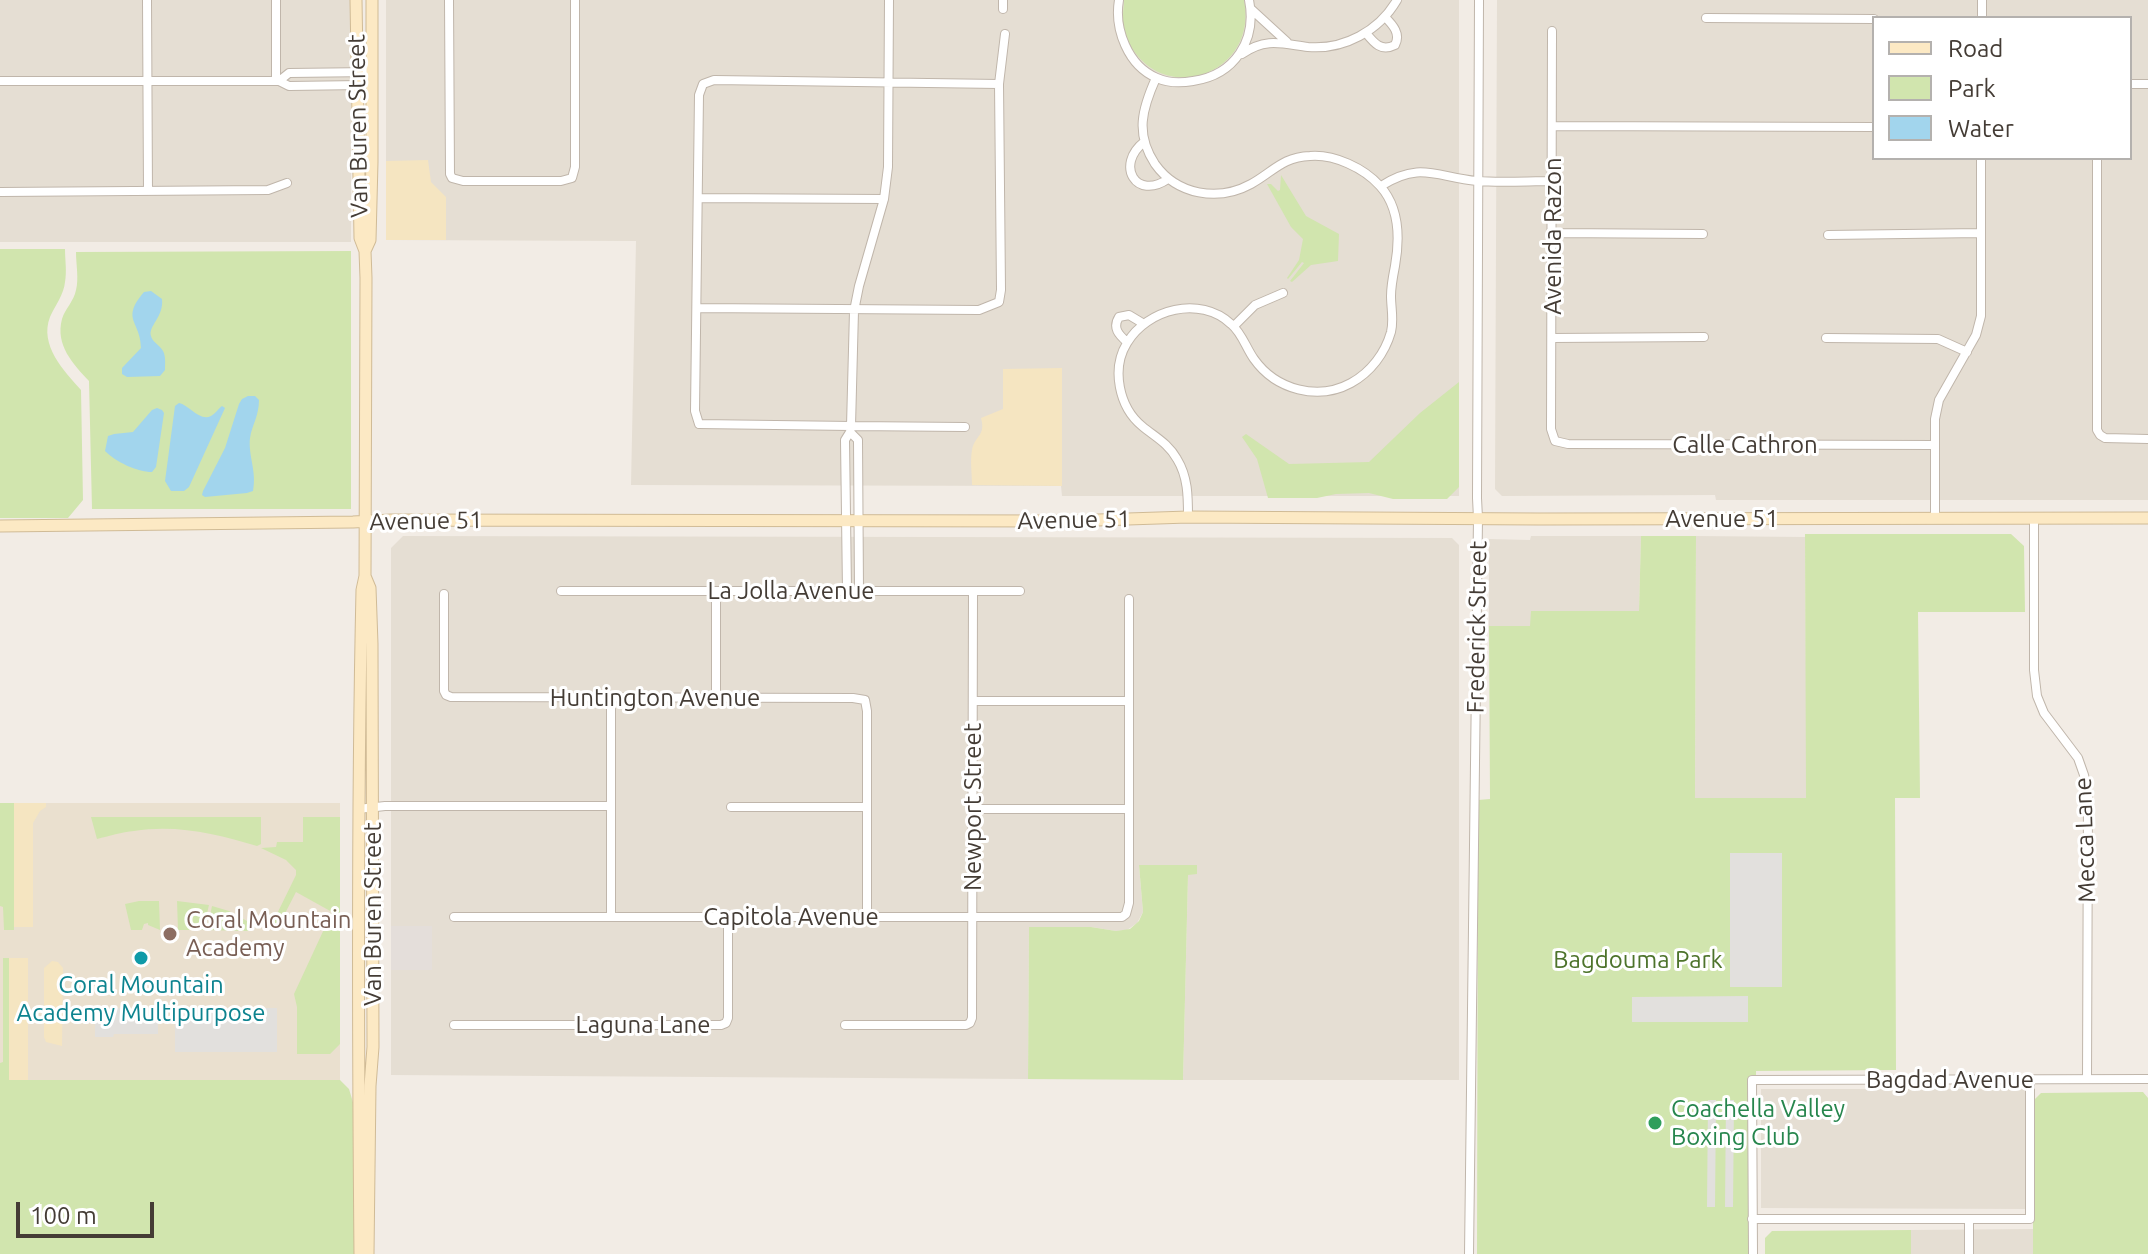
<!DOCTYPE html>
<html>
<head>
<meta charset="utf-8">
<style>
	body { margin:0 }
	#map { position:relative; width:2148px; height:1254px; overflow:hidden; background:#f2ece5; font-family:Ubuntu,sans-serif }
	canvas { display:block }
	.legend { position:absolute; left:1872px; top:16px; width:260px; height:144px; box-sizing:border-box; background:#fff; border:2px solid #b4b1ae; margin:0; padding:10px 14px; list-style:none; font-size:24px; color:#443c35 }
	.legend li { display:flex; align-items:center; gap:16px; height:40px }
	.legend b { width:40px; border:2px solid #b4b1ae }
	.scale { position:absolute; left:16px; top:1202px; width:138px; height:36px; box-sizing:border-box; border:4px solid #443c35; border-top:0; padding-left:10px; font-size:24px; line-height:28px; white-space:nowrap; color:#443c35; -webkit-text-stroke:6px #fff; paint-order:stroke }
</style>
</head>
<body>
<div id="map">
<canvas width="2148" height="1254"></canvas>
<ul class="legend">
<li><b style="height:10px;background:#fce9c4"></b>Road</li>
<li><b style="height:22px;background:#d1e5ae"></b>Park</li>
<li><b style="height:22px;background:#a2d5ed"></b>Water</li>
</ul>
<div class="scale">100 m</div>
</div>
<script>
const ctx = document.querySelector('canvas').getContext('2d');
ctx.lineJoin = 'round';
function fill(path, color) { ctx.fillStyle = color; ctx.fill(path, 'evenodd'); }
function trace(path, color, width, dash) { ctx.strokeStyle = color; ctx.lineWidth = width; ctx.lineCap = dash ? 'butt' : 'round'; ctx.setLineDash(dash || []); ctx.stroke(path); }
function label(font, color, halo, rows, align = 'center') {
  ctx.font = font + ' Ubuntu,sans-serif'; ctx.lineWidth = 6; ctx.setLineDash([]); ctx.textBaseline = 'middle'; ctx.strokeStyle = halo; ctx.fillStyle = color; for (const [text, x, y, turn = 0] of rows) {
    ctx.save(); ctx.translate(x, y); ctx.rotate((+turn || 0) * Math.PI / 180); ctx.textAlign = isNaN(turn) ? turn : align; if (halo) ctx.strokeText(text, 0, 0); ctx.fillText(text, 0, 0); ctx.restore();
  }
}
fill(new Path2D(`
	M0,0H351V242H0Z
	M386,0H1459V496H1062L1061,486L631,485L636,241L386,240Z
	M1497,0H2148V500H1716L1715,495L1502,496L1495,489ZM1874,18H2130V158H1874Z
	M403,536L1452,538L1459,545V1080H1183L1188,874H1197L1196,865H1139L1143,912L1137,923L1127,930L1116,931L1091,927H1029L1028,1079L391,1075V970L432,969V926H391V548Z
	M1531,536H1641L1639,612L1531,611V626H1489V539L1530,540Z
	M1696,536L1805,537L1807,798L1695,799Z
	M1761,1089H2025V1209L1761,1208Z
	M2033,1229V1254H1911V1230Z`), '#e5ded3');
fill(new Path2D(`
	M391,926H432V970H391Z`), '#e4deda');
fill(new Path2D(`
	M0,803H340V1080H0Z`), '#eae0cf');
fill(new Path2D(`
	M1124,0H1244C1259,74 1163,108 1129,43C1126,37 1123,31 1123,25C1122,17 1124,8 1124,0Z
	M1281,175L1306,216L1339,234L1338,261L1311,265L1292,282L1290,281L1304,263L1302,262L1288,279L1287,278L1299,260L1303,239L1291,227L1267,184H1271L1278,191L1280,190Z
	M0,249H65C65,260 67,271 65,282C64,294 55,306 50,317C39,345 64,371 81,390L83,500L68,518H0Z
	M351,251V509H92L89,381C73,364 55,345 62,319C65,309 74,301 76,290C79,279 76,264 76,252Z
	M1459,382V487L1447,499H1393L1369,493L1336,494L1317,498H1268L1257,459L1242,437L1246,434L1289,464L1369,462L1420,413Z
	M1805,534H2011L2024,546L2025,612H1918L1920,798H1895L1896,1070L1756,1071L1755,1254H1477L1478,800L1490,799L1489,626H1530L1531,611H1639L1641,536H1696L1695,798H1806Z
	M0,803H14V930H4L3,907L0,906Z
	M91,817H261V844L257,846C218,834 176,824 134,831C122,832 109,836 97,839Z
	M303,817H340V1044L330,1054H297V1007L294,994L332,912L296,892L279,925L273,922L296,875V870L286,860L261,848L276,847L277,842H303Z
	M1139,865H1197V874L1188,875L1183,1080L1028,1079L1029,927H1091L1116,931L1130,929L1139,921L1143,912Z
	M139,901H159L160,930L148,925V923L144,924L142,930H131L125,904Z
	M177,901L209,905L203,930H178Z
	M212,906L229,911L247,921L250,931L207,930Z
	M3,958H9V1080H340L349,1089L355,1109L356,1254H0V1063L3,1062Z
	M2143,1092L2148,1098V1254H2033V1101L2041,1093Z
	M1911,1230V1254H1765V1238L1772,1231Z`), '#d1e5ae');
fill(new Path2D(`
	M428,160L431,182L446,197V240H386V161Z
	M1062,368V486L972,485C972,474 970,461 972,450C975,435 986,436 981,418L1003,409V369Z
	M14,803H46V807L40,811L33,823V927H14Z
	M9,958H28V1080H9Z
	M52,961L58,962L63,968L62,1046L46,1042L44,1037V968Z`), '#f5e5c1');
fill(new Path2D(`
	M1730,853H1782V987H1730Z
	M1748,996V1022H1632V997Z
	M95,1008H158V1034H114L113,1037H95Z
	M175,1008H277V1052H175Z
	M1708,1100H1716L1715,1207H1707Z
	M1726,1100H1734L1733,1207H1725Z`), '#e2e0dd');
fill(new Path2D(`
	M151,291L162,299C164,317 148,326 151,336C152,342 160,345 163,351C166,356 165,365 165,370L160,376L127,377L122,374V368L141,348C141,321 120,320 144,292Z
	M248,396H255L259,400C259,416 252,425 250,438C248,456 257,471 253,491L247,493L205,497L202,495L203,491L225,448L239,404L242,399Z
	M179,403C189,405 200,422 211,416C215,414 218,409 222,406L225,408L189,487L184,491H171L165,481L175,406Z
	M157,408L162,410L164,413L156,467L152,472C137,472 116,462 105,451L108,436L114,434L133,432L152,410Z`), '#a2d5ed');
const street = new Path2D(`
	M147,0L148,191
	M276,0V81
	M449,0L450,174L452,178L463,181H561L572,178L575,167V0
	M889,0L888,167L884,199L859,286L854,311L851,426L965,427
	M1003,0V9
	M1119,0C1114,29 1128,66 1157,78C1168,83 1182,83 1193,81C1235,75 1257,40 1249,0
	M1251,9L1287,42
	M1706,18L1874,19
	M1982,18V0
	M1552,31L1551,429L1555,441L1568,444L1935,445
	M1366,33C1374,43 1381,52 1395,45C1401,34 1393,25 1385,17
	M1242,54C1266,37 1283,44 1308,47C1344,50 1379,31 1397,0
	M1156,78C1142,109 1135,134 1155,164C1177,195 1218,202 1251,184C1273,172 1282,157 1310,156C1334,154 1364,168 1380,186C1400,208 1400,238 1395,266C1393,276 1391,286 1391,296C1391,308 1394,320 1391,332C1385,353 1371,372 1351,383C1318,401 1276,390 1254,359C1246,348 1242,333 1231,324C1200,295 1147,309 1127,343C1111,369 1119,407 1142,426C1155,437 1168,443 1177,459C1188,477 1188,496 1188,517
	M0,81H279L289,86L362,85
	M279,81L289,73L372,72
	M2130,84H2148
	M1553,126L1874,127
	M1144,142C1115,165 1136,201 1168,179
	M2097,158V430L2100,435L2105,438L2148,439
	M1381,186C1420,161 1436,177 1477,181C1502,183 1528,181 1553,181
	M0,192L268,190L287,183
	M699,198L884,199
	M1553,233L1703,234
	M1828,235L1981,233
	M697,308L979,310L999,302L1001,290L999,84L1005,34
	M1234,326L1255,305L1283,293
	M1552,338L1704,337
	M1826,338L1938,339L1967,352
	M1127,342C1119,335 1112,328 1119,317L1129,315L1144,324
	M850,432L858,440L859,591
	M1935,518V419L1939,400L1976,335L1981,316V158
	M2034,518V670L2037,696L2044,713L2078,758L2084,775L2088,793L2087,1079
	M561,591H1020
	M716,591V698
	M847,591L845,440L850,432L851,426L699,424L695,411L699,95L703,84L714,80L999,84
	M444,594V691L446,695L451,697L853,698L865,700L867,711V917
	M611,698V917
	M973,701H1129
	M731,807H867
	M358,809L385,806H611
	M973,809H1129
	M454,917H1122L1126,914L1129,903V599
	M454,1025H721L726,1023L728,1018V917
	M845,1025H966L970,1023L972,1018L973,591
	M1752,1219H2030V1080
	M1969,1219V1254
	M1469,1254L1478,518L1477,498L1479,0
	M1753,1254L1752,1080L2148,1079`);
const secondary = new Path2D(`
	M356,0L360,238L365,251L366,278L365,576L362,590C357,812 358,1033 360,1254
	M365,251L370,240L372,162V0
	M0,526L353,522L391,520L1068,521L1188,517L1539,519L2148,518
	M365,576L370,588L372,644L373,1047L370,1086L368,1254`);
trace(street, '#c0b6ab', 10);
trace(secondary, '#d0bb96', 13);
trace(street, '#fff', 8);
trace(secondary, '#fce9c4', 11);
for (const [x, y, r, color] of [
	[170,934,8,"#8d6e63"],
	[141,958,8,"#0f9aa8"],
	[1655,1123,8,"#2e9e5b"]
]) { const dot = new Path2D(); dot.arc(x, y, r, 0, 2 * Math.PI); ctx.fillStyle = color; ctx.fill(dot); trace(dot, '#fff', 3); }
label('24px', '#443c35', '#fff', [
	["Van Buren Street",358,126,-91],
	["Avenida Razon",1553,236,-90],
	["Calle Cathron",1745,445],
	["Avenue 51",1722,519],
	["Avenue 51",1074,520,-1],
	["Avenue 51",426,521,-1],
	["La Jolla Avenue",791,591],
	["Frederick Street",1477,627,-89],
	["Huntington Avenue",655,698],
	["Newport Street",973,807,-90],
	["Mecca Lane",2085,840,-92],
	["Van Buren Street",373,914,-90],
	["Capitola Avenue",791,917],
	["Laguna Lane",643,1025],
	["Bagdad Avenue",1950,1080]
]);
label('24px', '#785e54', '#fff', [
	["Coral Mountain",186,920],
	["Academy",186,948]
], 'left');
label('24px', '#4d732b', '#fff', [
	["Bagdouma Park",1638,960]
]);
label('24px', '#0d838f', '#fff', [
	["Coral Mountain",141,985],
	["Academy Multipurpose",141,1013]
]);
label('24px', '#27864d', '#fff', [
	["Coachella Valley",1671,1109],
	["Boxing Club",1671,1137]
], 'left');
</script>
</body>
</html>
